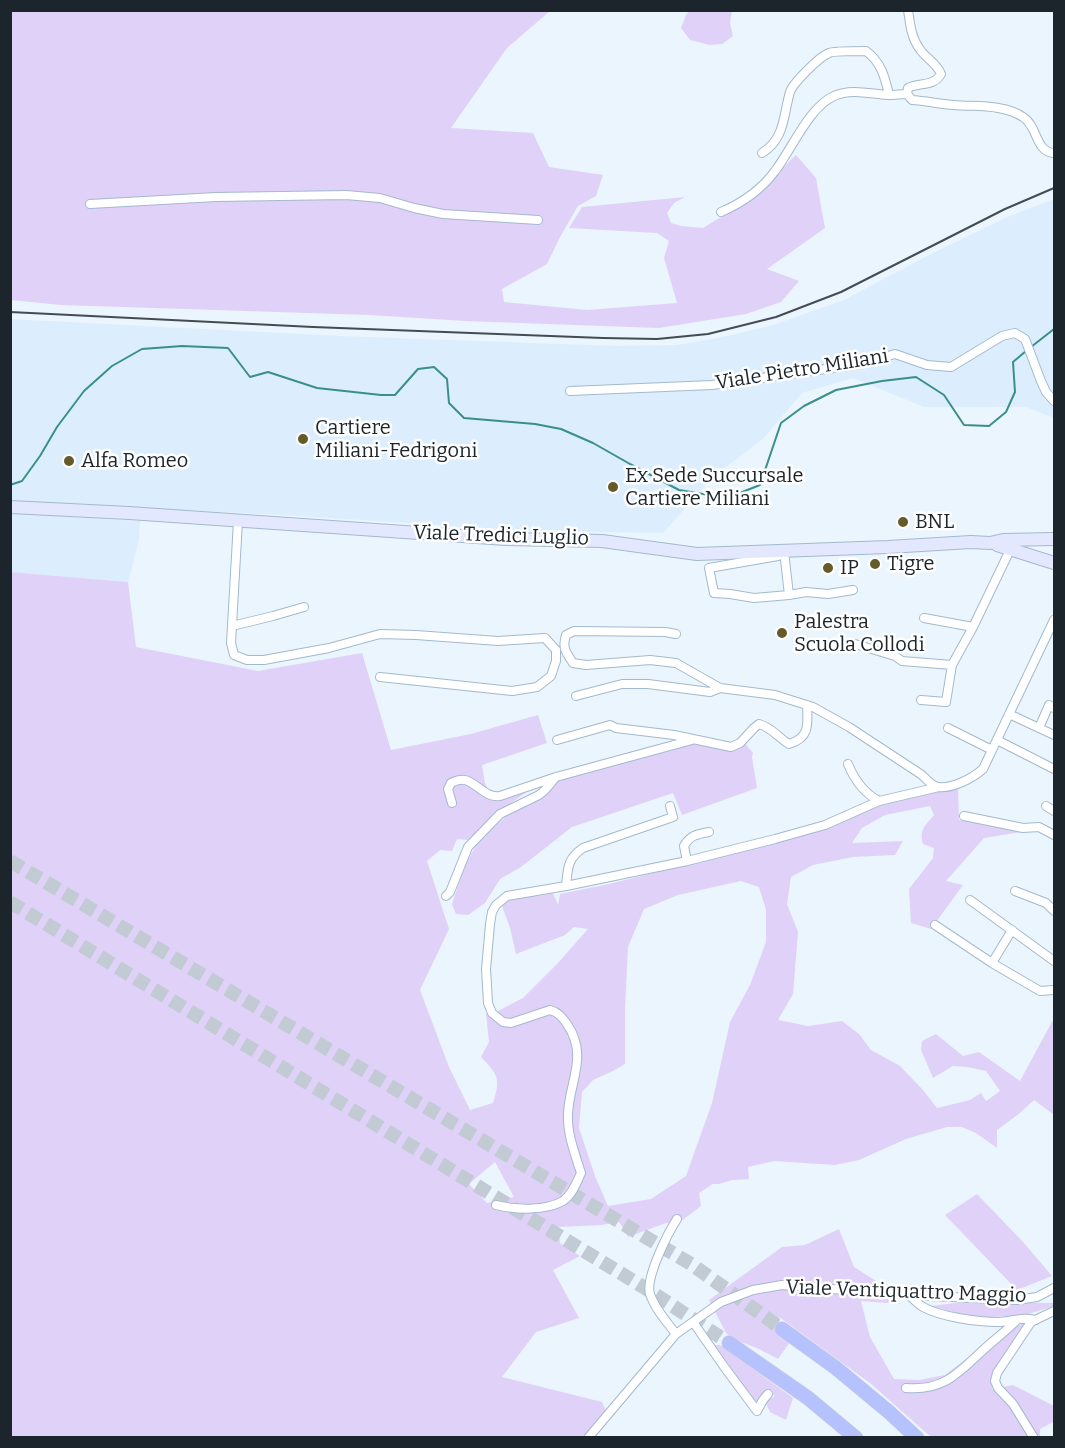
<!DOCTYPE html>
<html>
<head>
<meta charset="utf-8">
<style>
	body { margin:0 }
	#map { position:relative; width:1065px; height:1448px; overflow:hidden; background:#ebf5fd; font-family:Bitter,serif }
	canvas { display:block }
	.frame { position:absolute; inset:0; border:12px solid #1c252c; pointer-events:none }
</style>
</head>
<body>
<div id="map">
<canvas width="1065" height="1448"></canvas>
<div class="frame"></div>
</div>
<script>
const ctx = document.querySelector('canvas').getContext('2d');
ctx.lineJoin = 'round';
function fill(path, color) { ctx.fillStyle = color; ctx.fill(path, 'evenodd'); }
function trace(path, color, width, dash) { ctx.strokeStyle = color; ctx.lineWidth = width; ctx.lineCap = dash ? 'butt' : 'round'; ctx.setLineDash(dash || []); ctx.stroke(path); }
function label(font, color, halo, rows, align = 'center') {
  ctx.font = font + ' Bitter,serif'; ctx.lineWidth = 5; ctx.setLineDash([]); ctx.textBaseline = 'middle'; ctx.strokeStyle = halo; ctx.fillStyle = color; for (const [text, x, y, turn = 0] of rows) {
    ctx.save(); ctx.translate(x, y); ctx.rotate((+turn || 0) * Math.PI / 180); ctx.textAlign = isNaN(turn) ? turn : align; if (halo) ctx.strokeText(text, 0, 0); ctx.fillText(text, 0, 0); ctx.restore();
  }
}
fill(new Path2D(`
	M1054,199V418L1026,407H924L853,378L802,393L763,439L714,476L663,533L529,531L297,516L11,501L10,319L341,336L619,346L676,345L718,338L773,325L844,300L927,256L1007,217Z
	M10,513L140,521L139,540L128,582L11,572Z`), '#dceefe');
fill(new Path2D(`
	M10,11H550L507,48L451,128L533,133L549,167L603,175L596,196L578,206L560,237L547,264L502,289L504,302L587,310L677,303L664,258L669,241L657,233L569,228L582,207L685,197L674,203L667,213L671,223L681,226L703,228L749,200L796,155L816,178L825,228L767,269L799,281L781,302L746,314L659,328L465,321L369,315L61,305L11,300Z
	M689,11H732L730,23L733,36L722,44L710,45L690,40L681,28L686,15Z
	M10,572L128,582L136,647L258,671L362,653L391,750L471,734L538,715L547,743L482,765L485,783L493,800L509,798L528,791L497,813L469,840L457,839L452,851L440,850L427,861L449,929L420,990L449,1067L470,1110L493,1103C501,1078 498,1075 481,1057L489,1042L486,1014L498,1011L523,998L558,963L588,929L574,927L565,935L516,954L510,928L501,903L510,892C527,896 536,898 553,893L558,905L560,894L609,884L758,847L877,805L958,787L959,820L1034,830L984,838L946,881L963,885L931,929L911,923L909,889L933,858L934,848L923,844C919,830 925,826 934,815L930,806L885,815L862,828L852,843L903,841L895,855L853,857L813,865L791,877L787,904L798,932L793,994L778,1020L808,1026L842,1021L859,1034L871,1050L900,1066L923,1090L937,1108L970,1100L981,1093L986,1101L1000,1091L986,1071L967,1067L953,1066L933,1078L921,1050L922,1041L936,1034L963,1056L979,1052L1020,1081L1054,1018V1115L1034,1100L1020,1113L997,1130V1148L976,1133L962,1127H947L906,1139L859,1160L835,1165L774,1161L748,1167L749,1179L732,1180L719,1184H713L699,1193L701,1206L680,1222L666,1223L628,1237L620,1223L618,1222L602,1225L559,1227L560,1243L580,1256L553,1270L579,1318L536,1332L502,1377L602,1402L608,1415L584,1437H11ZM741,881L759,887L766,910V942L750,985L730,1022L712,1103L686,1176L651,1199L608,1206L595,1176L579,1128L582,1092L593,1080L613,1071L625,1064V1009L628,947L644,909L678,895ZM495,1162L514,1197L487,1203L469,1184Z
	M688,741L731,751L745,743L753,753L752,757L757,788L682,815L673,793L572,827L521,867L500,879L485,903L468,915L456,914L452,904L465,865L479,840L512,811L540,791L561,779Z
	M977,1194L1024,1243L1052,1276L1017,1290L945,1215Z
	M839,1229L854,1267L876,1281L900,1304L861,1301L870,1337L894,1379L919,1380L945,1375L999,1334L1028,1321L993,1374L992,1389L1013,1385L1054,1406V1423L1053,1422L1040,1429V1437H931L870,1383L779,1317L782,1336L790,1342L778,1359L757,1348L733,1339L726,1333L709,1300L782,1247L805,1245Z
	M964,1302L1054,1303V1306L1025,1315L974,1318L931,1306Z
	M714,1345H720L793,1398L786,1420L770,1412L765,1401L774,1397L772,1390L764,1392L759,1402L751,1400Z`), '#e0d1f8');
trace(new Path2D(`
	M1031,347L1054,329
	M10,485L22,481L40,456L57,427L84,391L112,366L142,349L182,346L228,348L250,377L268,372L317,388L381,395H395L418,369L434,367L447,379L449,403L464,418L535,424L561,429L593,443L630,464L679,490L727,498L760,485L781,423L804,406L836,390L882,381L916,377L944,395L964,425L989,426L1006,412L1015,392L1013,362L1026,351`), '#39908a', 2);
trace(new Path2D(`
	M10,861L691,1264L782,1329
	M10,902L650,1291L729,1343`), '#c2cbd3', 14, [14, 7]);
const minor = new Path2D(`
	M908,10C910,23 911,37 919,48C925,58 937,63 941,74C934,87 919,82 908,88L907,94L912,100C926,101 940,104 954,105C976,107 1004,104 1023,117C1038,126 1035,152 1054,153
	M762,153C785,139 783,116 790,92C793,83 819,57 829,53C833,51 859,51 866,51C881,62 885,77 889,95
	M90,204L216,197L346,195L380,198L414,208L443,214L538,220
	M721,212C742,203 761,190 775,171C792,149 809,107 834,96C852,88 870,94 888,95C895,95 901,94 907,94
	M570,391L712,385L854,365L895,354L927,365L951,367L1002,336L1015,333L1025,339L1041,381L1046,392L1054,401
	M238,521L231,643L234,655L247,660H264L329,648L380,634L416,635L498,641L545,638L556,650
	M784,551L789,595L806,592L828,594L853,590
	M778,556L709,568L714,593L730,594L754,598L789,595
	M924,618L973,627
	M232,626L273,616L304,607
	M676,634L665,632L574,631L566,635C562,649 566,652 573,663L586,665L650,660L676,663L720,688L775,695L813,707L849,727L922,775C926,779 932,786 938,787C952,789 973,778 983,769L1054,620
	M855,644L895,656L902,661L952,665
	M380,677L512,691L537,687L551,676L556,661V650
	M576,696L622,684H648L710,692L720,688
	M921,700L946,702L952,665L973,627L1011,548
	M1009,714L1054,735
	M948,728L992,750
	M1039,728L1049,705L1054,708
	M557,740L610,725L616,728L674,735L731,747L740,743L754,728L759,724C771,727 779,738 789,744C810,738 808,724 807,705
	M997,740L1054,769
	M848,764C854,779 864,793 879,801
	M452,803L448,789L451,783C454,781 461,779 465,780C477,783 485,798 500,796L556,777L692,740
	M1046,806L1054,811
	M964,816L1023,828L1039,827L1054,835
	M687,861L684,846C690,835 698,834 709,832
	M566,886C568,868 567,859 583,848L673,817L670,806
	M1015,891L1046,903L1054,911
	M446,896L450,892L468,847L500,814L539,795L545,790L556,777
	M970,900L1054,961
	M935,925L992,963L1040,991L1054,990
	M992,963L1012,930
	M496,1205C516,1210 545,1211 563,1201C572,1195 577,1182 581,1173C575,1154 567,1134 568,1114C569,1082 589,1056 567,1024C562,1017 558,1012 550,1010L511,1023L503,1022L492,1013L488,1003L486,969L490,924L492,912L496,905L507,896L566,886L687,861L775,839L825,825L879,801L939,787
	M909,1295C913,1299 918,1304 923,1307C941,1317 978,1322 998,1322C1011,1322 1023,1316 1036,1320
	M693,1322L725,1368L757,1411L763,1400L768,1394
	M676,1334C667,1322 655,1309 650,1294C645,1278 668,1233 677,1219
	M906,1388C943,1391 957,1374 982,1351C994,1340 1006,1331 1017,1320
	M588,1438L676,1334L721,1302L753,1290L782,1285L908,1295L1017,1300L1037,1297L1054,1288
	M1034,1438L1013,1404L998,1388L995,1381L997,1373L1031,1322L1054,1311`);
const secondary = new Path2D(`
	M10,507L129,513L506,539L602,541L697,554L888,547L971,542L990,543L1003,540L1054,539
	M997,545L1054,563`);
const trunk = new Path2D(`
	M782,1329L836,1368L889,1412L917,1438
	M729,1343L808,1398L856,1438`);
trace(minor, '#a3b9ce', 10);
trace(secondary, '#a3b9ce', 14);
trace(trunk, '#d2d3d5', 15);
trace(minor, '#fff', 8);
trace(secondary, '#e3e8fe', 12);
trace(trunk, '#b6c2fe', 14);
trace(new Path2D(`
	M10,312L313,327L603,338L657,339L708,334L776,317L841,292L1005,209L1054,188`), '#434c53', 2);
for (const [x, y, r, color] of [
	[303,439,6,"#645b28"],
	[69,461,6,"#645b28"],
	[613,487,6,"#645b28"],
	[903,522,6,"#645b28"],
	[875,564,6,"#645b28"],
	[828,568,6,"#645b28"],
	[782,633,6,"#645b28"]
]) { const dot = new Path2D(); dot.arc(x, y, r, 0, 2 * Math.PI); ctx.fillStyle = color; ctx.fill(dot); trace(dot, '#fff', 2); }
label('20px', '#1c252c', '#fff', [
	["Viale Pietro Miliani",802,370,-9],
	["Viale Tredici Luglio",501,536,2],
	["Viale Ventiquattro Maggio",906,1292,2]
]);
label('20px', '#1c252c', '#fff', [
	["Cartiere",315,428],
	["Miliani-Fedrigoni",315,451],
	["Alfa Romeo",81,461],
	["Ex Sede Succursale",625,476],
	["Cartiere Miliani",625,499],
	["BNL",915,522],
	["Tigre",887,564],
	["IP",840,568],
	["Palestra",794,622],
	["Scuola Collodi",794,645]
], 'left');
</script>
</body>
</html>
